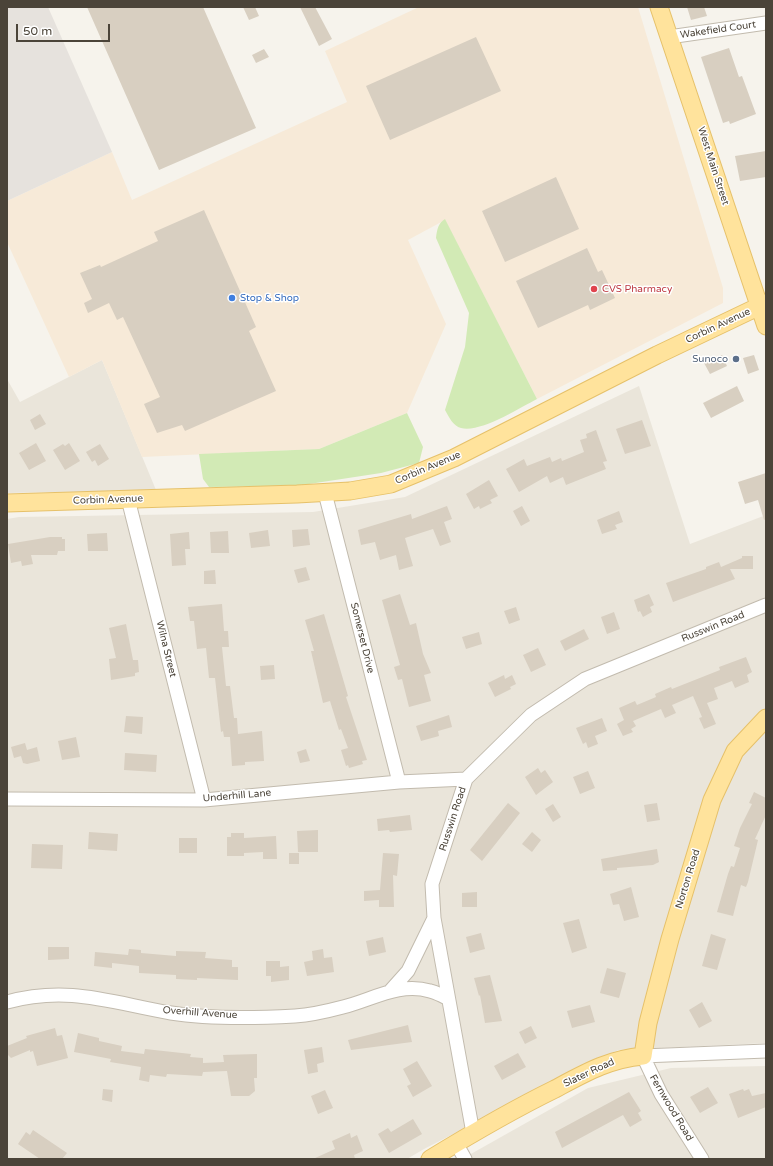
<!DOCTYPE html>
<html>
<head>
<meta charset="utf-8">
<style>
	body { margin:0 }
	#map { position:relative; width:773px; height:1166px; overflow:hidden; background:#f6f3ec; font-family:"Varela Round",sans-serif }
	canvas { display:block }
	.frame { position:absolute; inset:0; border:8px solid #4b4439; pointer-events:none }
	.scale { position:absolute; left:16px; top:24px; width:94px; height:18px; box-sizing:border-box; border:2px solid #4b4439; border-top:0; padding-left:5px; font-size:12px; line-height:14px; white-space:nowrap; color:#4b4439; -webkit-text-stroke:3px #fff; paint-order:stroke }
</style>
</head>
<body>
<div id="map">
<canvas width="773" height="1166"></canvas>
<div class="frame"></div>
<div class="scale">50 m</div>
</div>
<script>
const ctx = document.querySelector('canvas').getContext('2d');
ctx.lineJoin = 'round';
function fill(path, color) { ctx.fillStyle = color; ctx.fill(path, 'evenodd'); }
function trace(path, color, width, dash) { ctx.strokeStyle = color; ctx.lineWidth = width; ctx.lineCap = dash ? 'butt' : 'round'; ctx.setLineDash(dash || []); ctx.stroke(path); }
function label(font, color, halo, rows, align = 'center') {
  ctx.font = font + ' "Varela Round",sans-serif'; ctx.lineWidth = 3; ctx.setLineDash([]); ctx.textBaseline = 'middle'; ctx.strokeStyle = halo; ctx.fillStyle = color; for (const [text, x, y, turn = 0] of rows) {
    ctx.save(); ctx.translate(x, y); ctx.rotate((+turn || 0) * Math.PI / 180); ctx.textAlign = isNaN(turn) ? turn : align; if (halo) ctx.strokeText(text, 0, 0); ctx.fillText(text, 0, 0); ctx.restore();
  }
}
fill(new Path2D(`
	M102,360L156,490L7,493V379L20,402Z
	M639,386L690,544L766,515V1043L618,1050L424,1149L407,1159H7V519L19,517L313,512L405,497Z
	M766,1066V1159H462L588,1088L671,1068Z`), '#eae5da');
fill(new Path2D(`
	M419,7H638L723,288V303L537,399L445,220L408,240L446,324L407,413L319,449L142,457L102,360L69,377L7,242V201L112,152L132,200L347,102L325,51Z`), '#f7ead8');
fill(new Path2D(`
	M7,7H48L112,152L7,201Z`), '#e6e2dd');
fill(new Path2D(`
	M445,219L537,399C519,408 481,433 461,428C453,426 449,417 445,410L465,347L469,313L436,238C437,230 438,223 445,219Z
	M407,413L423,447L419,463L381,473L296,486L209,487L203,479L199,454L319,449Z`), '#d2eab5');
fill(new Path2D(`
	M87,7H203L256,128L159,170Z
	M243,7H255L259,16L249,20Z
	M300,7H315L332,39L319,46Z
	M687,7H704L707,16L691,20Z
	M476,37L501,91L390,140L366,86Z
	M729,48L739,77L742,76L756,114L730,124L729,121L723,123L701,57Z
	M264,49L269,57L256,63L252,55Z
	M766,151V177L740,181L735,156Z
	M556,177L579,229L505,262L482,211Z
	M204,210L256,327L249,331L276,391L185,431L182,425L157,433L144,404L160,397L123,317L117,320L109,303L88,313L84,303L92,299L80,273L100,265L101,267L158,241L154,232Z
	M587,248L598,272L602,270L615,298L590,310L588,305L538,328L516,281Z
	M722,355L727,366L710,374L704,363Z
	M754,355L759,370L748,374L743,358Z
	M737,386L744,401L711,418L703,403Z
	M40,414L46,424L35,430L30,420Z
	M642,420L651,446L625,454L616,429Z
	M596,430L607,461L603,462L606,469L566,485L563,477L550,483L547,476L519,492L506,469L524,459L527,466L550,457L552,462L561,458L562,461L584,452L580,440L587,438L586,434Z
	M36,443L46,461L29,470L19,453Z
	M69,443L80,461L65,470L53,450L63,444L65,446Z
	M100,444L109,459L98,466L95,460L92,462L86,452Z
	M766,473V519L764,520L758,500L745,504L738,482Z
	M489,480L498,496L490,500L492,503L480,509L479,506L474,509L466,494Z
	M447,506L452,519L444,522L451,542L440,546L433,529L405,538L413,566L399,570L396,555L380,560L375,542L361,545L358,530L411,514L412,519Z
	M522,506L530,521L521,526L513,511Z
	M619,511L623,522L615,525L617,529L602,534L597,520Z
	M308,529L310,545L293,547L292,530Z
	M268,530L270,546L251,548L249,533Z
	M228,531L229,553H211L210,532Z
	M189,532L190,549H185L186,565L172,566L170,534Z
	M107,533L108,551H88L87,534Z
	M50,537H62V539H65V551H58L57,555H31L33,564L22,566L21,561L11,563L8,544Z
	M742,556H753V569H730L735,579L673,602L666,583L706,569V567L719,562L721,567L742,558Z
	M306,567L310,580L298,583L294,570Z
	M215,570L216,584H204V571Z
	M400,594L410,625L416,623L423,654L431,673L424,675L431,701L409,707L402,679L398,680L394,667L400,665L382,600Z
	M649,594L654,605L650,607L652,612L643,617L640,611L638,612L634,600Z
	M222,604L224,631H228L229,647H222L226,686H230L234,718H237L238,734L262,731L264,761L245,762V765L232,766L230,737H224L223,731L221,732L215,678H209L206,648L197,649L194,621H190L188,607Z
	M516,607L520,620L509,624L504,611Z
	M614,612L620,629L607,634L601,617Z
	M324,614L348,696L346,697L367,760L362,761L363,764L349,768L348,765L346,766L341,750L348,748L341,729L339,730L330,701L323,703L311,651H314L305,620Z
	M126,624L133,660H138L139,672L135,673V676L111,680L109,659L116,658L109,628Z
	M584,629L589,639L565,651L560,641Z
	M479,632L482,644L466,649L462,637Z
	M538,648L546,665L531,672L523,655Z
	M746,657L752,672L747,675L749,682L735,688L732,681L714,688L718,699L707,703L716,724L704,729L699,718L702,717L693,696L672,705L676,713L665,718L661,709L633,721L636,726L631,729L633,732L623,736L617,724L624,720L619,708L635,701L637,705L656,697L655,694L671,687L672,689L720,670L719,667Z
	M274,665L275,679L261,680L260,666Z
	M504,675L505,679L512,675L516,684L510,687L511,689L495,697L488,683Z
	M449,715L452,727L438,731L439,736L421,741L416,726Z
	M126,716L143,717L142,734L124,732Z
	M602,718L607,731L595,736L598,744L588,748L586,742L583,744L576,728Z
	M76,737L80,757L62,760L58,741Z
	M25,743L27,750L37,747L40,761L27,764L23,763L21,756L14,758L11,747Z
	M306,749L310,761L300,763L297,752Z
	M125,753L157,755L156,772L124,770Z
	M538,768L541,773L545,770L553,782L536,795L525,777Z
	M588,771L595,788L580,794L573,777Z
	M754,792L766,798V815L755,839L758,840L748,882L746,887L741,885L733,916L717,912L728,874L731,866L734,867L740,848L734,846L740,828L752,804L749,803Z
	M508,803L520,813L482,861L470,850Z
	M657,803L660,820L647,822L644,805Z
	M553,804L561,817L553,822L545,809Z
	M410,815L412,830L390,832L389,830L378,831L377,819Z
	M318,830V852H298L297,831Z
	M89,832L118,834L117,851L88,849Z
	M532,832L541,840L532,852L522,844Z
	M231,833H244V838L276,836L277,859H263V852L244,853V856H227V837H231Z
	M179,838H197V853H179Z
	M32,844L63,845L62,869L31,868Z
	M657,849L659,862L653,865L617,868V870L603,871L601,859Z
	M289,853H299V864H289Z
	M383,853L399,854L397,876L393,875L394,907H379V900L364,901V891L380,890Z
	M631,887L639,917L624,921L619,904L613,905L610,894Z
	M477,892V907H462V893Z
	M579,919L587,948L572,953L563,923Z
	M481,933L485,949L470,953L466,937Z
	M711,934L726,939L717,970L702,966Z
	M383,937L386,952L369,956L366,941Z
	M48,947H69V959L48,960Z
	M129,949L141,950V953L176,956V951L206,952L205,958L232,960V967H238V980L197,978V980L176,979V975L139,973V966L112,963V968L94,966L95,952L128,955Z
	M323,949L324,958L332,957L334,972L307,976L304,962L313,960L312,951Z
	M266,961H280V967L289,966V980L271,982V976H266Z
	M607,968L626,973L619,998L600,993Z
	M490,975L502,1021L485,1023L480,995L479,996L474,978Z
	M702,1002L712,1021L699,1028L689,1010Z
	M590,1005L595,1022L572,1028L567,1011Z
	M408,1025L412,1042L351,1050L348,1040Z
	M531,1026L537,1038L525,1044L519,1032Z
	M55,1028L57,1036L62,1035L68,1058L37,1066L33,1051L30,1052V1050L11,1058L7,1054V1046L27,1038L26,1036Z
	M78,1033L99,1038V1041L122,1046L121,1051L144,1054L145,1049L191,1054L190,1057L203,1058V1063L224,1062L223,1055L257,1054V1078H254L255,1091L249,1096H231L227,1071L203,1072L202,1076L167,1074L166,1077L150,1075L149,1082L139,1080L141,1067L110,1062L111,1059L74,1052Z
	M322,1047L324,1062L317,1064L318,1072L308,1074L304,1050Z
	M518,1053L526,1067L502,1080L494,1066Z
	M417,1061L432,1086L413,1097L407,1086L411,1084L403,1069Z
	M708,1087L718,1103L700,1113L690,1097Z
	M103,1089L113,1090L112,1102L102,1100Z
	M743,1089L744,1091L749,1089L752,1096L766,1093V1107L738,1118L729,1094Z
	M325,1090L333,1108L318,1114L311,1096Z
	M629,1092L641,1111L638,1113L642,1120L630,1127L623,1115L562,1148L555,1132Z
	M413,1119L422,1134L389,1153L378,1134L388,1128L391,1132Z
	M33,1130L67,1153L62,1159H40L18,1144L26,1132L30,1135Z
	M350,1133L351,1138L357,1135L363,1151L354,1155L355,1159H313L335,1149L332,1141Z`), '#d8cfc1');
const minor = new Path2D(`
	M669,37L766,23
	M325,493L399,782
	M128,499L204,800
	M7,799L204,800L399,782L466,779
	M391,990L408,971L434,918
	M7,1002C69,985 112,1003 171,1013C209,1019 257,1018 295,1016C310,1015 328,1011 343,1007C372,1000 399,982 430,991C436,992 442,996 447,998
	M473,1133L434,918L432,884L466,779L531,715L585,679L766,605
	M456,1143L465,1159
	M702,1159L661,1094L643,1056L766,1051`);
const major = new Path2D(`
	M659,7L766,326
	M7,503L297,494L350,491L391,484L454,458L657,355L766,303
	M430,1159C471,1134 512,1110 555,1089C585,1073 609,1059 643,1056L648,1023L670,939L712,800L735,751L766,718`);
trace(minor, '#c2bbae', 15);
trace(major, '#e6c16a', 19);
trace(minor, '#fff', 13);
trace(major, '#ffe39c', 17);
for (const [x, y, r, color] of [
	[594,289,4,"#e0444e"],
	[232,298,4,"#3f7fe0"],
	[736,359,4,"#5c6f8a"]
]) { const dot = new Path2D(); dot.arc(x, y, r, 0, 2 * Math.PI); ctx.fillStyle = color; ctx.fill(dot); trace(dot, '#fff', 1.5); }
label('10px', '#4b4439', '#fff', [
	["Wakefield Court",718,30,-8],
	["West Main Street",713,166,72],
	["Corbin Avenue",718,326,-25],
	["Corbin Avenue",428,468,-23],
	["Corbin Avenue",108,500,-2],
	["Russwin Road",713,627,-22],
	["Somerset Drive",362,638,76],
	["Wilna Street",166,649,76],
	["Underhill Lane",237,796,-5],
	["Russwin Road",453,819,-72],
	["Norton Road",688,879,-73],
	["Overhill Avenue",200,1013,4],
	["Slater Road",589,1073,-25],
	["Fernwood Road",671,1108,59]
]);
label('10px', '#be3a42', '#fff', [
	["CVS Pharmacy",602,289]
], 'left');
label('10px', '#366cbe', '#fff', [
	["Stop & Shop",240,298]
], 'left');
label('10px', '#4e5e75', '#fff', [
	["Sunoco",728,359]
], 'right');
</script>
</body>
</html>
